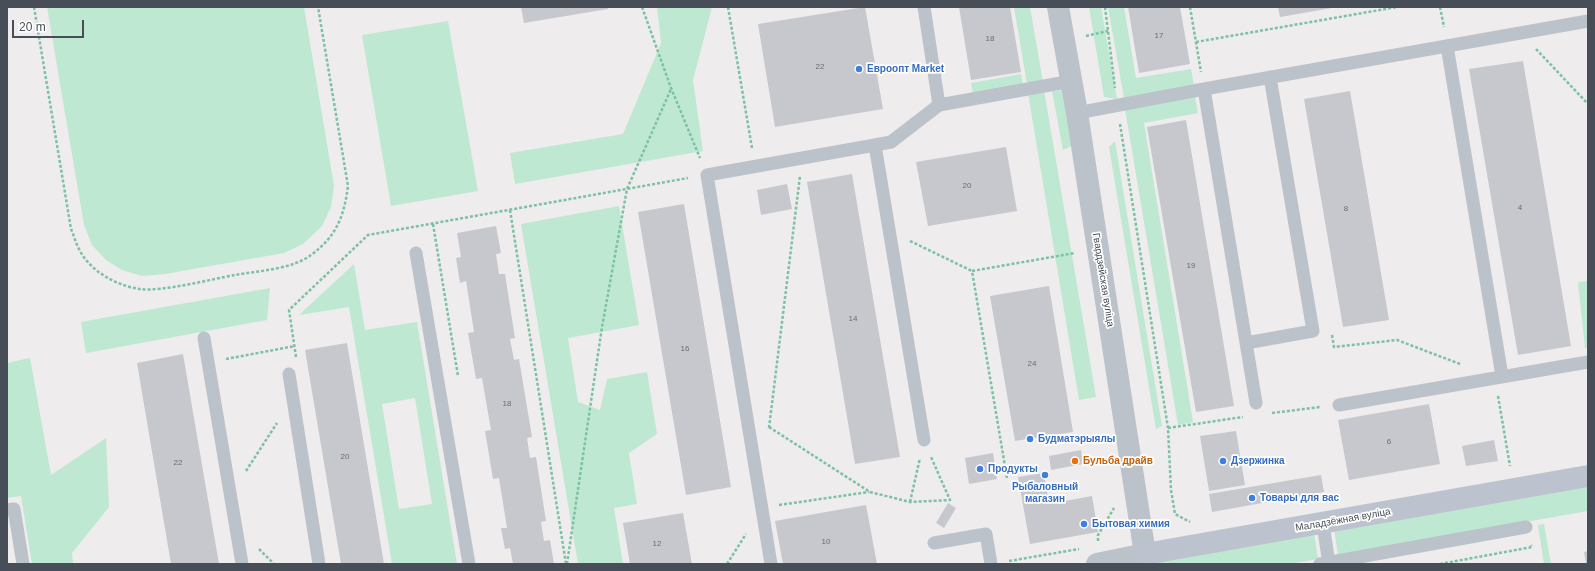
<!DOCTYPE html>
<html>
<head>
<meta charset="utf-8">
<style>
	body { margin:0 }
	#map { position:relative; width:1595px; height:571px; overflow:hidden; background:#eeecec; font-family:Helvetica,sans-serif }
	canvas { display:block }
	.frame { position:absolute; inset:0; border:8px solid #474e57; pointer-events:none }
	.scale { position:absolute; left:12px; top:20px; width:72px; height:18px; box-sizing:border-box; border:2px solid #474e57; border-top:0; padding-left:5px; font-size:12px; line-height:14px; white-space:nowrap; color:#474e57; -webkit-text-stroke:3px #fff; paint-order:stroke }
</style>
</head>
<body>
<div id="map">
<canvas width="1595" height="571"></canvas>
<div class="frame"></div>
<div class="scale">20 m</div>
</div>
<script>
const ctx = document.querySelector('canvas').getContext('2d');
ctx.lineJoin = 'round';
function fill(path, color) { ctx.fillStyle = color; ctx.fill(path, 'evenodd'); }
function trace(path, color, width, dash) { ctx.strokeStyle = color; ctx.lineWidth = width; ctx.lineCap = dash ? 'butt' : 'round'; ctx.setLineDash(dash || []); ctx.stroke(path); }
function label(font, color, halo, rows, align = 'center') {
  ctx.font = font + ' Helvetica,sans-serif'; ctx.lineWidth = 3.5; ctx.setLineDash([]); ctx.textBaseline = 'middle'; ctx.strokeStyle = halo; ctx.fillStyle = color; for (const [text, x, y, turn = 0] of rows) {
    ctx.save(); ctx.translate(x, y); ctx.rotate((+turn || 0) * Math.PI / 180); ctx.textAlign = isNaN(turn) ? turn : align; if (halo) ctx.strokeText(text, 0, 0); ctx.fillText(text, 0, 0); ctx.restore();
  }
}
fill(new Path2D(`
	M47,7H304L334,186L331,207L322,226L303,244L284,253L165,274L142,276L122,270L106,260L92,245L84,225Z
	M657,7H712L693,80L703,151L515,184L510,153L623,134L661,43Z
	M1014,7H1030L1043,82L1027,84Z
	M1089,7H1101L1117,99L1104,97Z
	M1108,7H1124L1136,78L1191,69L1194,85L1124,98Z
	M448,21L478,191L391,206L362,35Z
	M1021,74L1023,85L973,94L971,83Z
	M1044,90L1096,397L1079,400L1028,93Z
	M1066,90L1074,145L1063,150L1052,91Z
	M1195,97L1198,113L1144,123L1193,422L1178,425L1125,109Z
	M1115,141L1162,426L1156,429L1109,147Z
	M619,206L639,325L568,338L578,402L600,410L607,379L647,372L657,434L629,453L637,504L614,508L623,564H578L521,224Z
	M354,264L365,330L417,322L457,564H392L349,307L299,315ZM415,398L432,504L399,509L382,404Z
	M1588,281V348H1585L1578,282Z
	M270,288L267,320L86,353L81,322Z
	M30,358L51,475L106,438L109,507L72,553L73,564H32L21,496L7,498V363Z
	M1588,484V511L1338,555L1334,529Z
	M1544,524L1551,564H1544L1538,525Z
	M1314,533L1318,559L1289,564H1140Z`), '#bfe8d2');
fill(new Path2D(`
	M521,7H607L608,9L524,23Z
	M865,7L883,109L775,127L758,24Z
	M959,7H1010L1021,72L971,80Z
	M1128,7H1180L1190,64L1139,73Z
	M1278,7H1332V8L1280,17Z
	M1523,61L1571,346L1518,355L1469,69Z
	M1350,91L1389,320L1343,327L1304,99Z
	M1186,120L1234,406L1196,412L1147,127Z
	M1006,147L1017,211L928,226L916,162Z
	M852,174L900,457L855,464L807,182Z
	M787,184L792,209L761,215L757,190Z
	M684,204L731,487L686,495L638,212Z
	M496,226L501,253L496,254L499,274H505L515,338L510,339L514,360L519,359L532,437L527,438L530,458L536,457L546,521L541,522L544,541L550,540L554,564H513L510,548L505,549L501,528H507L499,478L493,479L485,431L491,430L482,378L476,379L468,333L474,332L466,281L460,283L456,258L461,257L457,233Z
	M1049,286L1073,432L1015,441L990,296Z
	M347,343L384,564H341L305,350Z
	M183,354L219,564H171L137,363Z
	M1429,404L1440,464L1349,480L1338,420Z
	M1236,431L1245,485L1209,491L1200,436Z
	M1494,440L1498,461L1466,466L1462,446Z
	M1081,450L1083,464L1051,470L1049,456Z
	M993,453L997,479L969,484L965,458Z
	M1044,473L1049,504L1092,496L1098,532L1030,544L1018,477Z
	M1321,475L1324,492L1212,512L1209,494Z
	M948,503L956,508L944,528L936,523Z
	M866,505L877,564H783L775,521Z
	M683,513L692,564H630L623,523Z
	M1588,551V564H1586L1584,552Z`), '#c7c8ce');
trace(new Path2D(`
	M34,7L71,229C74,236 76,244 80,251C91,272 118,286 140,289C162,292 212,279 235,275C258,271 293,269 311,255C337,236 344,216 348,186L318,7
	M642,7L671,88L700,158
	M728,7L752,148
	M1105,7L1115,88
	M1190,7L1201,72
	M1440,7L1444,27
	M1086,36L1108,31
	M1196,42L1397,7
	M1536,49L1588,104
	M1120,124L1168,428L1171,490L1175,514L1190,522
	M510,210L566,564
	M433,224L458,376
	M910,241L972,271
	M1332,335L1334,347L1397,340L1460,364
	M296,357L289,310L368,235L688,178
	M226,359L295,346
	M1498,396L1510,466
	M1272,413L1320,407
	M769,427L870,492L910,502L950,500L931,457
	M769,428L800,176
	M1168,428L1243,417
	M246,471L277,423
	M1007,478L972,271L1075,253
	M910,502L920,458
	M779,505L869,492
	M1098,541V535L1114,508
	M259,549L274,564
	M1009,561L1079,549
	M567,564L602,327L627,189L671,89
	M727,564L746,534
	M1440,564L1532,547L1531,545`), '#7bc1a4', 2.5, [3, 2]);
trace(new Path2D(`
	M924,7L939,105L1072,81
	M1447,46L1502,376
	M1204,89L1588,21
	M1077,113L1204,89L1256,403
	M416,253L469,564
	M204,338L242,564
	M1246,343L1313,331L1270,77
	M289,374L319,564
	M1339,405L1588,362
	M924,440L875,145L891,142L939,105
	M7,510L14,509L23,564
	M1323,524L1329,564
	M934,543L986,534L991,564
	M771,564L707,175L875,145
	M1320,564L1526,527`), '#bcc2ca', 13);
trace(new Path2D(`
	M1097,564L1145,554`), '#bcc2ca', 22);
trace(new Path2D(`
	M1058,7L1077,113L1145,554`), '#bcc2ca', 22);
trace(new Path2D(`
	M1145,554L1588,476`), '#bcc3ce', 22);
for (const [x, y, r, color] of [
	[859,69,4,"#3f7fe0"],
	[1030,439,4,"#3f7fe0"],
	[1075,461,4,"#e8710a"],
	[1223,461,4,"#3f7fe0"],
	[980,469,4,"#3f7fe0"],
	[1045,475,4,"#3f7fe0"],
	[1252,498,4,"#3f7fe0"],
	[1084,524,4,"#3f7fe0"]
]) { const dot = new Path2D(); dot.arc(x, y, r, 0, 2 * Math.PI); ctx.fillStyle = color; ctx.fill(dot); trace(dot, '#fff', 1.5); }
label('8px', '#676c75', null, [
	["17",1159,36],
	["18",990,39],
	["22",820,67],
	["20",967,186],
	["4",1520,208],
	["8",1346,209],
	["19",1191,266],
	["14",853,319],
	["16",685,349],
	["24",1032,364],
	["18",507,404],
	["6",1389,442],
	["20",345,457],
	["22",178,463],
	["10",826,542],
	["12",657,544]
]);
label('bold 10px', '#366cbe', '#fff', [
	["Евроопт Market",867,69],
	["Будматэрыялы",1038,439],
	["Дзержинка",1231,461],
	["Продукты",988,469],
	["Рыбаловный",1045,487,"center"],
	["магазин",1045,499,"center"],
	["Товары для вас",1260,498],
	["Бытовая химия",1092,524]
], 'left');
label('10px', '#474e57', '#fff', [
	["Гвардзейская вуліца",1103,280,81],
	["Маладзёжная вуліца",1343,520,-10]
]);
label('bold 10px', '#c56008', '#fff', [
	["Бульба драйв",1083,461]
], 'left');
</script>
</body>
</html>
